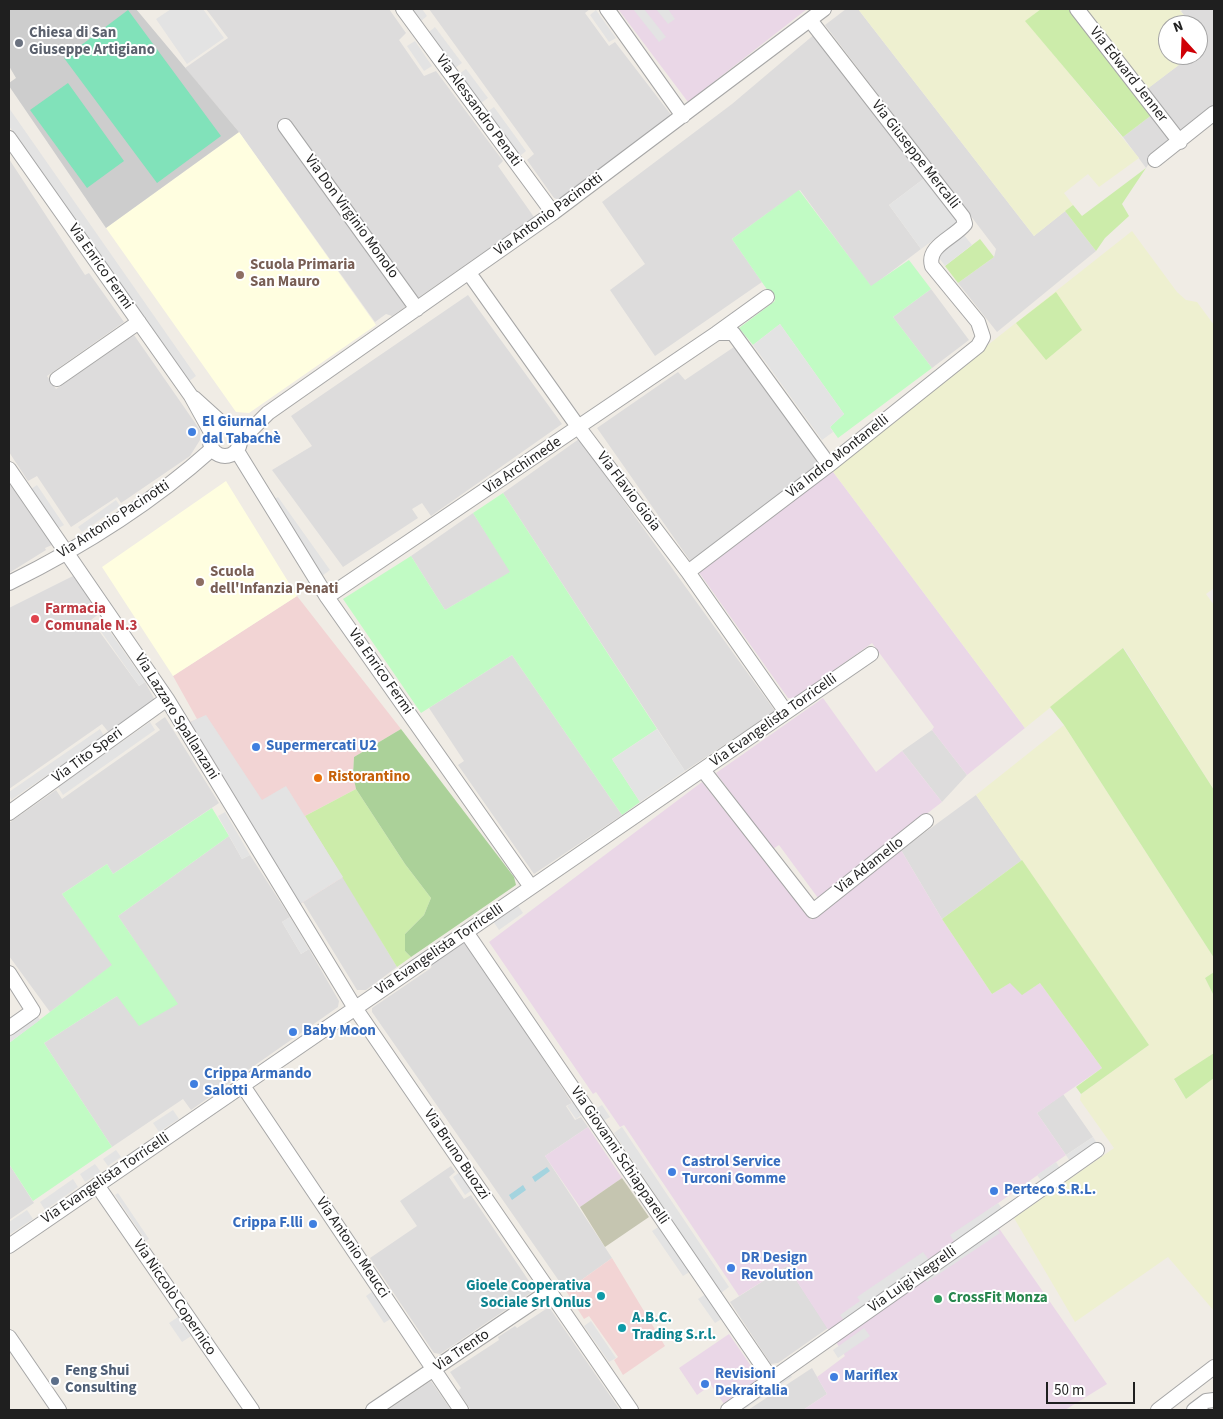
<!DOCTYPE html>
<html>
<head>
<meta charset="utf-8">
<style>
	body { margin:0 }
	#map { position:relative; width:1223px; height:1419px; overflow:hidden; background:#f0ece5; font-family:"Source Sans 3",sans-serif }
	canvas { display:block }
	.frame { position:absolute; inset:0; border:10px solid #1f1f1f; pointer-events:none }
	.north { position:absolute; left:1158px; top:15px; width:50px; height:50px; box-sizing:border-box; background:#fff; border:1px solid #a5a5a5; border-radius:50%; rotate:340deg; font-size:14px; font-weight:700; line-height:20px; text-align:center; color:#1f1f1f }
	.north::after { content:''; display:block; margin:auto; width:18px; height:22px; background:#cf0006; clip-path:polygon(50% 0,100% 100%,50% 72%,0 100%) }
	.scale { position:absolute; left:1046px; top:1382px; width:89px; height:22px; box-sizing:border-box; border:2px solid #1f1f1f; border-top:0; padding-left:6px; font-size:15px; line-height:18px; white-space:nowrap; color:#1f1f1f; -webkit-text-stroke:4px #fff; paint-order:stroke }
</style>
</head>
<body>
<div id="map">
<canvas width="1223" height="1419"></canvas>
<div class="frame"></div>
<div class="north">N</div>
<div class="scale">50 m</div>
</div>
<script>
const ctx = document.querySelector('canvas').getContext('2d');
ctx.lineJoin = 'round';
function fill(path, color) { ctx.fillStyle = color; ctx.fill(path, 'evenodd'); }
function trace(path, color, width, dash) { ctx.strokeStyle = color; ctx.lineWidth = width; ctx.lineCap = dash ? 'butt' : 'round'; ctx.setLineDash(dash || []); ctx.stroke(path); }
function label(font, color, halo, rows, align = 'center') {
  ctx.font = font + ' "Source Sans 3",sans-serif'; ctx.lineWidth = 4; ctx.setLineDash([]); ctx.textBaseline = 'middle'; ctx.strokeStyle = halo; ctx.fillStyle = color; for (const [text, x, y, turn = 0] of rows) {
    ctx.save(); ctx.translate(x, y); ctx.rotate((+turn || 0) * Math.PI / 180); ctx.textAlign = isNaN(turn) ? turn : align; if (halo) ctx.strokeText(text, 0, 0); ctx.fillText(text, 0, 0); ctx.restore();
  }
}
fill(new Path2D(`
	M206,9H389L406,33L399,40L424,76L436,71L503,161L498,166L534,217L392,316L386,314L375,322L239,132L185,68L228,38Z
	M429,9H590L585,13L609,46L615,42L672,116L559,200L554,198L527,160L534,154Z
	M846,9H858L1034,236L1065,211L1096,251L997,332L958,283L994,257L996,249L825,25Z
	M1184,9H1214V107L1180,136L1144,91L1192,55H1198V50L1205,45L1198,34V25H1191L1181,11Z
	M816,33L926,177L889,205L921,249L871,287L800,190L732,239L762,282L655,356L610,290L645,264L602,202L732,104Z
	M1153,114L1175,142L1152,159L1146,168L1123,137Z
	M9,159L85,275L89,273L124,322L47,376L51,382L56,389L134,335L200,430V440L190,456L121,503L117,497L71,527L37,476L28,481L9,452Z
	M931,289L969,340L932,368L893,317Z
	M468,295L562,424L431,516L422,503L412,509L418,518L343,567L272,470L312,446L291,416Z
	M734,347L821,466L691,562L597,428L678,372L685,380Z
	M579,439L775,711L685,771L503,493Z
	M9,483L52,545L45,548L46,550L9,573Z
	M473,513L511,572L445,610L411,556Z
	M73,576L100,613L91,620L139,686L145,682L156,702L110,734L102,724L9,789V608Z
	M512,655L622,815L534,874L458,765L464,761L429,708Z
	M165,717L219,803L113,874L107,864L62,894L113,965L50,1012L9,956V823L56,790L62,799L160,730L155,724Z
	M932,730L967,775L942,802L902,751Z
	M976,795L1022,860L942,919L901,850Z
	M229,836L242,859L250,855L290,917L282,922L301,954L309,949L339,1001L338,1007L191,1110L183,1099L112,1147L44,1043L117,996L177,1004L118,916Z
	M343,877L397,967L366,990H357L303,902Z
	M463,941L468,944L572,1103L566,1106L575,1120L581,1117L588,1127L545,1156L612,1258L566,1291L372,1012V1008L431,968L433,960Z
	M1063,1094L1093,1137L1066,1155L1037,1113Z
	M9,1164L34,1203L9,1220Z
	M451,1166L455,1172L449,1177L464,1199L471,1195L535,1290L440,1354L434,1353L370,1258L417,1226L400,1201Z
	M787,1266L828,1328L778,1363L771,1364L730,1302Z
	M549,1307L620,1410H471L458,1391L461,1388L450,1372L499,1340L498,1337L515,1326L517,1328Z
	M812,1368L827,1394L803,1410H748Z
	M431,1381L451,1410H388L413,1393Z`), '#dddcdc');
fill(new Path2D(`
	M297,596L401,729L354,757L353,775L356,789L305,816L343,877L300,904L190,722L197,719L173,676Z
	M612,1258L665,1346L623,1375L614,1360L618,1357L589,1316L584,1319L566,1291Z`), '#f2d4d4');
fill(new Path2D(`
	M618,9H807L688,102Z
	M831,469L1025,728L967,775L932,730L934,727L872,643L795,698H788L698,571Z
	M823,698L876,772L902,751L942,802L818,898L779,845L773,849L716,773Z
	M702,782L811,920L901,850L942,919L992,994L1011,982L1022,994L1040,983L1102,1068L1037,1113L1066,1155L987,1211L1107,1384L1065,1410H803L827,1394L817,1377L845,1356L787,1266L739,1296L624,1125L620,1127L596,1092L593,1094L489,942Z
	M588,1127L622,1178L580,1207L545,1156Z
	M729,1334L760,1379L724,1404L711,1385L697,1395L679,1368Z`), '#ead7e7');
fill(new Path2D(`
	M239,132L376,325L249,413L236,412L106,228Z
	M226,481L297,596L173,676L102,567Z`), '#fffee0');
fill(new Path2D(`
	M9,9H136L239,132L106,228L9,86V83L16,78L9,66Z`), '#cdcdcd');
fill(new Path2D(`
	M622,1178L649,1217L605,1247L580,1207Z`), '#c5c5b0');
fill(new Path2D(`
	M858,9H1041L1026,21L1139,158L1099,187L1088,174L1064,193L1073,205L1034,236Z
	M1083,9H1179L1191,25H1168V55H1192L1146,90Z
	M1132,231L1177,292L1186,300L1197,302L1214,325V588L1206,594L1214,605V790L1124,648L1025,728L831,469Z
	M1064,725L1214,958V972L1205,978L1214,996V1053L1174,1080L1186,1099L1214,1078V1311L1168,1257L1075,1322L1014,1218L1114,1148L1080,1100L1081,1094L1149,1045L976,795Z`), '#eef0d0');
fill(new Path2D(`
	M1041,9H1071L1153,114L1123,137L1025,21Z
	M1146,168L1122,204L1129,216L1105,238L1096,251L1065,211L1073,205L1082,216Z
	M980,239L994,257L958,283L945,266Z
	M1056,292L1082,330L1046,360L1016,323Z
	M1123,648L1214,790V958L1064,725L1050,707Z
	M356,789L405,864L431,898L424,915L405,934V951L411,957L397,967L305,816Z
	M1022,860L1149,1045L1081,1094L1076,1087L1102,1068L1040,983L1022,995L1010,983L992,994L942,919Z
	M1214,972V996L1205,978Z
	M1214,1053V1078L1186,1099L1174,1079Z`), '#ccecaa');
fill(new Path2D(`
	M401,729L514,877L516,885L411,957L405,951V934L424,915L431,898L405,864L356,789L353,775L354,757Z`), '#abd199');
fill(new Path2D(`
	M799,190L871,286L909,260L931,289L893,317L932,368L838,438L830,427L844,414L780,324L753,345L739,328L775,301L732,239Z
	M503,493L657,729L612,759L640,802L622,815L512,655L421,713L343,599L411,556L445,610L510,572L473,513Z
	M212,808L229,836L118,916L178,1004L139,1026L117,996L44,1043L112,1147L33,1201L9,1164V1043L112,965L62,894L107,864L113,874Z`), '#c1fbc4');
fill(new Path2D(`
	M128,10L221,136L157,183L64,58Z
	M68,83L124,161L87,188L30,110Z`), '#81e2ba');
fill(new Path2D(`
	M171,9H203L224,38L187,64L156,19Z
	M412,9H422L427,16L421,21Z
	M633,9H644L666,37L659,42Z
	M656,9H668L675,19L668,24Z
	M596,10L616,38L609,42L590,15Z
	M435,27L462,63L455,68L429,32Z
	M415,41L432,66L424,71L407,46Z
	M466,69L488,98L481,103L459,74Z
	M494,107L526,151L520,156L487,112Z
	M9,108L196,376L188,382L9,126Z
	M926,177L958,222L921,249L889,205Z
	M964,235L972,245L945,266L937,255Z
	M780,324L844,414L830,427L833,432L822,440L753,345Z
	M37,485L64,525L57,529L31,489Z
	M278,497L330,570L322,576L270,502Z
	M116,500L120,506L82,532L78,527Z
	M106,626L145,682L139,686L100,630Z
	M206,715L262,800L286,786L343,877L300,904L190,722Z
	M150,722L155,730L63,795L58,787Z
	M100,729L104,736L11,800L9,792Z
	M657,729L685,771L640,802L612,759Z
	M225,812L250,855L242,859L218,816Z
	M517,904L523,913L499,930L493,921Z
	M290,917L309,949L301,954L282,922Z
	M37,1015L40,1020L9,1043V1035Z
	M575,1101L583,1114L576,1119L567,1106Z
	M602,1105L610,1117L603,1121L595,1109Z
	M173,1110L179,1119L159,1132L153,1123Z
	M622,1127L729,1287L721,1293L614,1133Z
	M1093,1137L1098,1145L1071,1163L1066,1155Z
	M116,1150L121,1157L108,1166L103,1159Z
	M1056,1162L1061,1170L1042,1182L1037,1175Z
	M95,1164L101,1172L85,1182L80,1174Z
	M460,1172L472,1190L465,1195L453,1177Z
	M73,1179L78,1187L45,1210L40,1202Z
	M118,1193L149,1239L146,1241L115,1195Z
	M998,1203L1003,1210L955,1243L950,1235Z
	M27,1210L33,1219L9,1235V1222Z
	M660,1226L691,1271L683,1276L652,1231Z
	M997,1228L1000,1233L927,1282L924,1277Z
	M923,1252L929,1260L863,1305L866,1309L846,1323L840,1315L860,1301L857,1297Z
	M373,1291L392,1318L384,1323L366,1296Z
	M706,1294L723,1318L715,1323L698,1299Z
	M178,1317L191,1336L182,1342L169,1323Z
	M591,1321L616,1358L609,1362L584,1326Z
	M864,1328L870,1336L838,1358L833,1350Z
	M789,1373L792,1377L743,1410L740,1406Z`), '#e3e3e3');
fill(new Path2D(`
	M547,1167L550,1171L535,1182L532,1177Z
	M523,1185L526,1190L512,1200L509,1195Z`), '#a4d4df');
const minor = new Path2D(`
	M403,9L553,213
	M607,9L683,116
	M1077,9L1180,142
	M285,126L417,309
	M9,138L191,396L212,434
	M1155,160L1214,113
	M469,273L579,428L688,572L786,712
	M717,333L767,297
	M57,379L139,322
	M194,398L225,426
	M210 441a15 15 0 1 1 30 0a15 15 0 1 1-30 0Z
	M240,441L268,413L553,213L824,9
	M237,451L327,597L531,887
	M9,469L167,699L355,1008L631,1410
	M688,572L829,465L978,346L983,337L978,322L932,266C926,246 954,238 965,224L963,217L810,20
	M9,583C80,548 153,502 212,449
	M327,597L717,333H733L829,465
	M703,770L813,911L926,821
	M9,813L167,699
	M466,932L772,1380
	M9,973L33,1011L9,1028
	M243,1086L461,1410
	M97,1185L252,1410
	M9,1246L871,654
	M9,1337L59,1410
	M373,1410L542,1296L551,1293
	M728,1410L1097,1150
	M1158,1410L1214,1367
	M1194,1410L1206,1401L1214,1400`);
trace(minor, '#a6a6a6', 16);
trace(minor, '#fff', 14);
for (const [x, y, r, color] of [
	[19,43,5,"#6b7280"],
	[240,275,5,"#8d6e63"],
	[192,432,5,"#3f7fe0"],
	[200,582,5,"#8d6e63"],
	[35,619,5,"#e0444e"],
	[256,747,5,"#3f7fe0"],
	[318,778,5,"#e8710a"],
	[293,1032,5,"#3f7fe0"],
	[194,1084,5,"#3f7fe0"],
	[672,1172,5,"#3f7fe0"],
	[994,1191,5,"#3f7fe0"],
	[313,1224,5,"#3f7fe0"],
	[731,1268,5,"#3f7fe0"],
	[601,1296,5,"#0f9aa8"],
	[938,1299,5,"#2e9e5b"],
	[622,1328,5,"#0f9aa8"],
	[834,1377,5,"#3f7fe0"],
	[55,1381,5,"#5c6f8a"],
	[705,1384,5,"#3f7fe0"]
]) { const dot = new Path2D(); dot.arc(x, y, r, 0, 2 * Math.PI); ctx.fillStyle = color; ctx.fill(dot); trace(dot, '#fff', 2); }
label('bold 15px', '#5b616d', '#fff', [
	["Chiesa di San",29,34],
	["Giuseppe Artigiano",29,51]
], 'left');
label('15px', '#1f1f1f', '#fff', [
	["Via Edward Jenner",1128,75,52],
	["Via Alessandro Penati",478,111,54],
	["Via Giuseppe Mercalli",915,155,52],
	["Via Antonio Pacinotti",549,215,-36],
	["Via Don Virginio Monolo",351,217,54],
	["Via Enrico Fermi",100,267,55],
	["Via Indro Montanelli",838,457,-38],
	["Via Archimede",523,466,-34],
	["Via Flavio Gioia",628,492,53],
	["Via Antonio Pacinotti",114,520,-33],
	["Via Enrico Fermi",380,672,55],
	["Via Lazzaro Spallanzani",176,717,58],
	["Via Evangelista Torricelli",774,721,-35],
	["Via Tito Speri",88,756,-36],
	["Via Adamello",870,866,-38],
	["Via Evangelista Torricelli",440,950,-34],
	["Via Bruno Buozzi",456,1155,56],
	["Via Giovanni Schiapparelli",619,1156,56],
	["Via Evangelista Torricelli",106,1179,-34],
	["Via Antonio Meucci",352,1248,56],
	["Via Luigi Negrelli",913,1280,-35],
	["Via Niccolò Copernico",174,1298,56],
	["Via Trento",462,1351,-34]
]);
label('bold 15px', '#785e54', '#fff', [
	["Scuola Primaria",250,266],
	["San Mauro",250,283],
	["Scuola",210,573],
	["dell'Infanzia Penati",210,590]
], 'left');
label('bold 15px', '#366cbe', '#fff', [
	["El Giurnal",202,423],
	["dal Tabachè",202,440],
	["Supermercati U2",266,747],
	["Baby Moon",303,1032],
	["Crippa Armando",204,1075],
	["Salotti",204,1092],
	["Castrol Service",682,1163],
	["Turconi Gomme",682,1180],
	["Perteco S.R.L.",1004,1191],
	["Crippa F.lli",303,1224,"right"],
	["DR Design",741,1259],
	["Revolution",741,1276],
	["Revisioni",715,1375],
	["Dekraitalia",715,1392],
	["Mariflex",844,1377]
], 'left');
label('bold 15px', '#be3a42', '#fff', [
	["Farmacia",45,610],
	["Comunale N.3",45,627]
], 'left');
label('bold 15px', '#c56008', '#fff', [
	["Ristorantino",328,778]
], 'left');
label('bold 15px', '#0d838f', '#fff', [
	["Gioele Cooperativa",591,1287],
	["Sociale Srl Onlus",591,1304],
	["A.B.C.",632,1319,"left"],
	["Trading S.r.l.",632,1336,"left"]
], 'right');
label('bold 15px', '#27864d', '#fff', [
	["CrossFit Monza",948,1299]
], 'left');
label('bold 15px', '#4e5e75', '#fff', [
	["Feng Shui",65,1372],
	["Consulting",65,1389]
], 'left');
</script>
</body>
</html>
